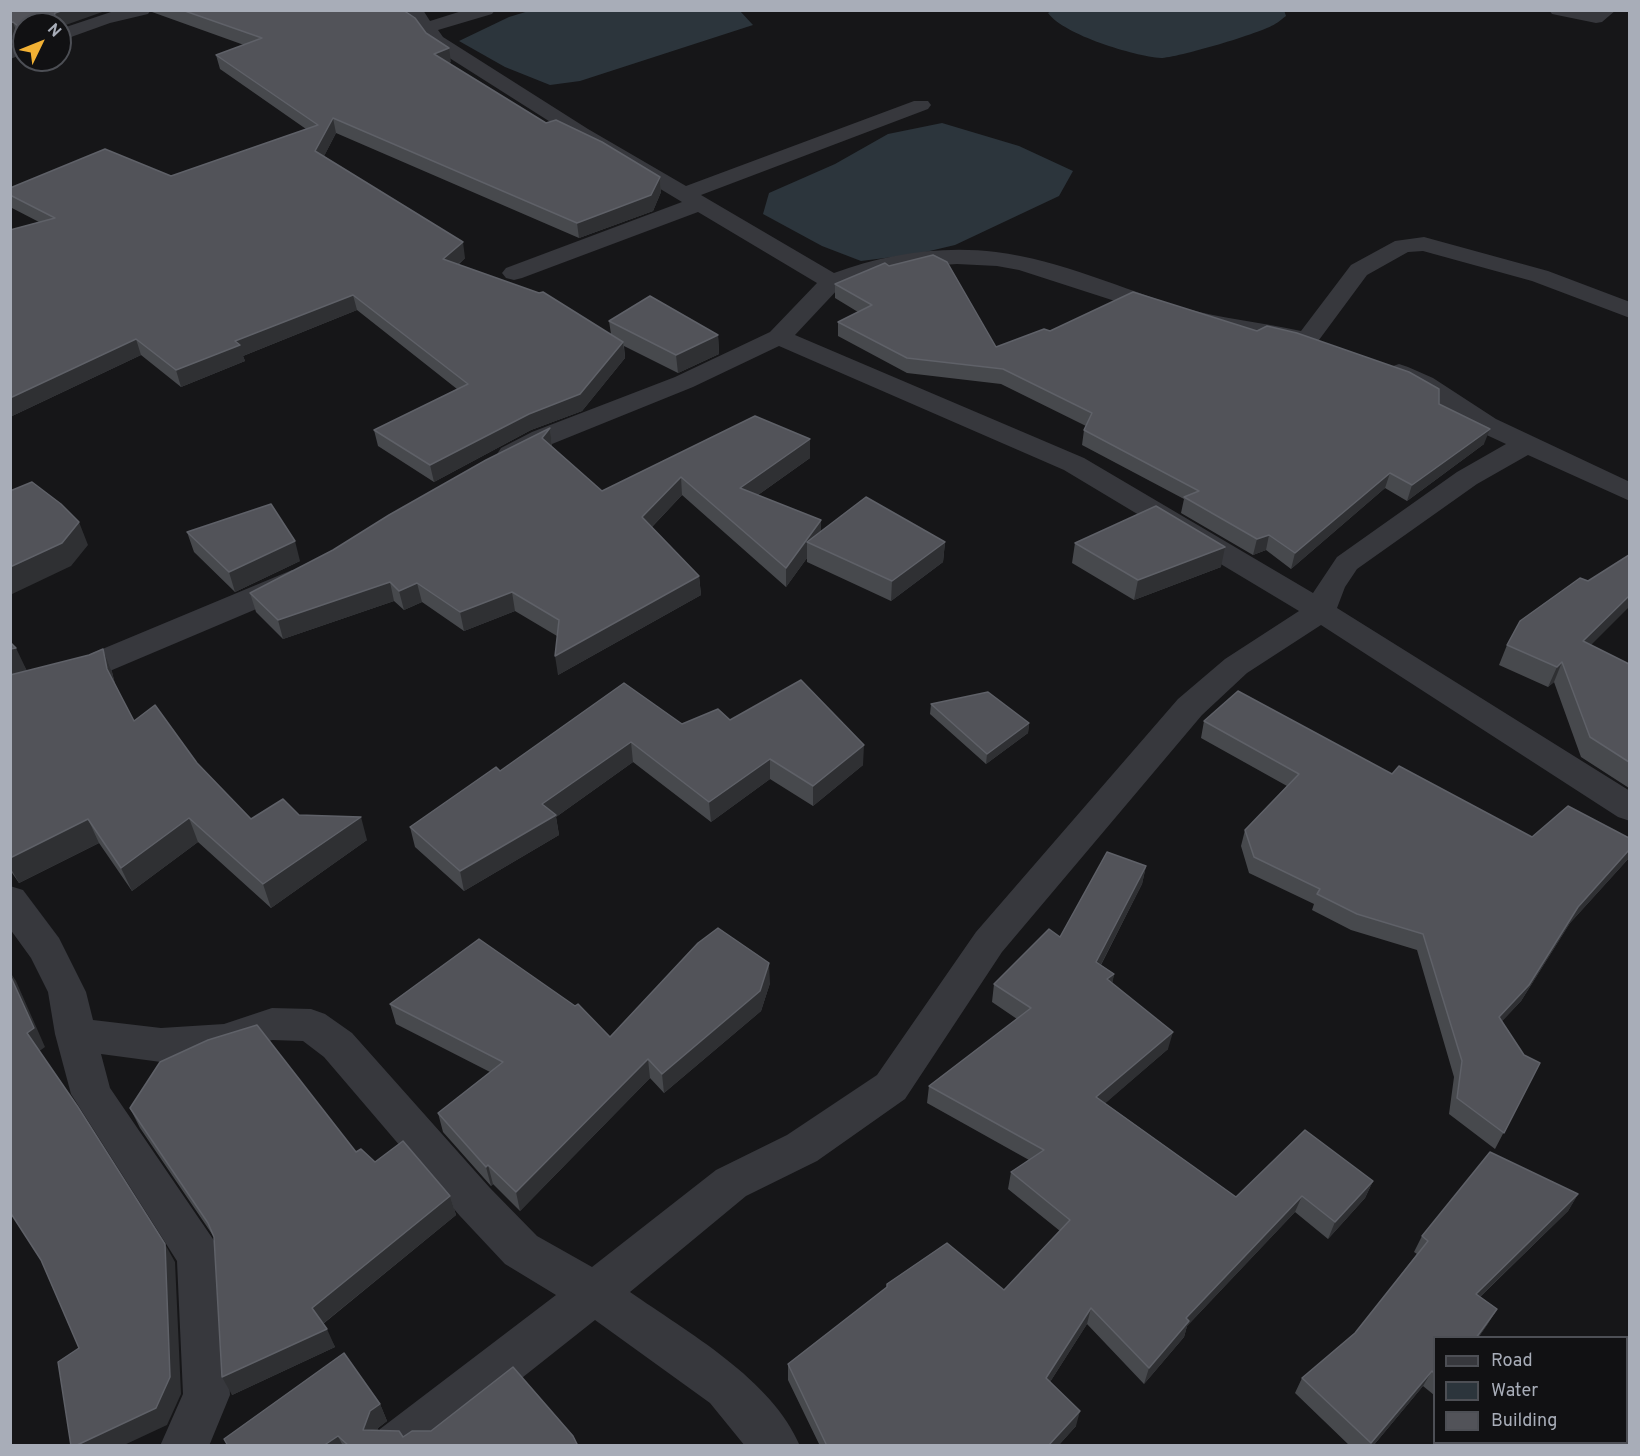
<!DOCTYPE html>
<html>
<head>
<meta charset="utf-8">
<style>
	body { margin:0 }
	#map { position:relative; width:1640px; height:1456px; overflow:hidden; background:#161618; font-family:Overpass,sans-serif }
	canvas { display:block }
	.frame { position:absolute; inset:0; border:12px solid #a8adb8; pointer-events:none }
	.legend { position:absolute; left:1433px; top:1336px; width:195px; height:108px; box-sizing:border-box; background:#111113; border:2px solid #4d4f55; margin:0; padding:8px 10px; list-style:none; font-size:18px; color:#a8adb8 }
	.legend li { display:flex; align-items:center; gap:12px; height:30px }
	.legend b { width:30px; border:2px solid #4d4f55 }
	.north { position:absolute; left:12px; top:12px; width:60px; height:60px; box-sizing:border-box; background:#111113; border:2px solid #4d4f55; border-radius:50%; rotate:47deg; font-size:16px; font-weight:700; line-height:24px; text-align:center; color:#a8adb8 }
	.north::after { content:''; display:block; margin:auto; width:21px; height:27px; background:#f2b134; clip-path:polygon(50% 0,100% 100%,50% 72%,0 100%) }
</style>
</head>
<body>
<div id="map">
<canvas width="1640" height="1456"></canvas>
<div class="frame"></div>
<ul class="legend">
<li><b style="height:8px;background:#37383d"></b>Road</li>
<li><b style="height:16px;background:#2c353c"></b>Water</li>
<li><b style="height:16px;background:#525359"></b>Building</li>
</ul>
<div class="north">N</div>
</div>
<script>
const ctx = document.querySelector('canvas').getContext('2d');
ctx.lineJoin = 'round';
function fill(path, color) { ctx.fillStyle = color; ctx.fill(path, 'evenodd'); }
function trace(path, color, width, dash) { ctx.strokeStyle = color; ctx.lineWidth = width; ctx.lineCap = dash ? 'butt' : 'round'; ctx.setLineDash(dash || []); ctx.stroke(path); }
fill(new Path2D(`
	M532,10L740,11L753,25L580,81L550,85L505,67L459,41L509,17Z
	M1051,11L1284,10L1286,16C1283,18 1279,22 1275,24C1262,33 1176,58 1161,58C1134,56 1064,35 1048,13Z
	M942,123L1019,146L1073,171L1059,196L955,245L917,254L861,261L822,246L763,214L769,193L835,164L888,134Z`), '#2c353c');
fill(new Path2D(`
	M117,10H151L148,14L110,23L60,41V29Z
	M404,10H423L430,21L465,10H495L492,14L438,30L443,37L588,129L686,186L914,101H928L931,105L928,109L701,195L834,273C884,254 943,245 996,252C1061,260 1122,289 1184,308C1222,319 1262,322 1301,331L1351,265L1395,241L1424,237L1548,271L1630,302V318L1532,281L1423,251L1408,252L1367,275L1316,344L1305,346L1183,323L1019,270L997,266L957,264L913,267L876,275L840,287L795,335L1084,458L1313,593L1337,557L1457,472L1506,444L1478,431L1415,388L1390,377L1386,372L1390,367L1399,364L1408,367L1433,378L1496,419L1630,482V501L1528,455L1477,484L1357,569L1345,587L1337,608L1630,791V821L1618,817L1321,625L1247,673L1202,715L1002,952L905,1099L817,1161L746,1196L630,1292C687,1332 772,1379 800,1446H745L710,1403L595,1320L436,1446H373L380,1429L556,1295L505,1264L460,1216L324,1057L303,1041L272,1040L224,1056L161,1062L101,1054L110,1088L215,1242L221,1256L230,1395L209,1446H160L183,1394L177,1261L71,1094L55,1034L48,992L31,958L10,929V886L23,890L59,938L86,992L93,1020L161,1028L224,1024L272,1008L311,1009L325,1014L352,1033L490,1188L537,1236L592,1267L716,1170L787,1135L877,1075L976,932L1178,699L1225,659L1299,611L1064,470L779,346L693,387L552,444L521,460L511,462L501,460L497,454L501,448L532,432L675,377L770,332L817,283L698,212L522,278L514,280L506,278L502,273L506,268L682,202L574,137L429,45Z
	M1549,10H1616L1602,22L1596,23L1552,14Z
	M24,42V54L10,59V46Z
	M292,570L303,572L307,579L303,586L254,610L98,676L10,700V678L76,660Z`), '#37383d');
fill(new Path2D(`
	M10,10L24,24V40L18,36L10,38Z
	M152,10H403L451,62L448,63L546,123L660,177L661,192L653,211L579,238L336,133L324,156L465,258L458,265L611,334L609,321L718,335L719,354L678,373L624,346L625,358L582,411L531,430L434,482L378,446L374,430L457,389L357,310L243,356L245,361L181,387L141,355L10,417V230L39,222L10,207V188L171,176L306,129L220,69L216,55L244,45L152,12Z
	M835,284L996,347L1050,331L1439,404L1484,444L1407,501L1385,488L1291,569L1266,550L1253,555L1181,513L1184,499L1082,445L1084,430L1086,426L1001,384L907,373L838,336V322L858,312L835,298Z
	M755,416L810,458L758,495L821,532L945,542L943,562L891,601L807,562V558L786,587L682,495L652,527L699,576L701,595L558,675L557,636L515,611L464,631L422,602L404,610L394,601L283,639L256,612L250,593L333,550L550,428L552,446V447L602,491Z
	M187,532L300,561L235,592L194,552Z
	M1075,543L1221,567L1134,600L1072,563Z
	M1588,581L1591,645L1629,664V788L1581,757L1554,682L1548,687L1499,665L1507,645Z
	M10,642L27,671L89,655L103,649L112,672L115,684L134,721L197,763L251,819L299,815L367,840L271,908L198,842L132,891L99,843L19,883L10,870Z
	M931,704L1029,723L1028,733L986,764L930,714Z
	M730,720L863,765L813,806L770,779L711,822L633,762L556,817L559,835L464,891L415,847L410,827L500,771L682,724Z
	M1204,721L1392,774L1532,837L1629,858L1570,923L1521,1001L1502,1021L1524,1055L1540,1063L1495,1149L1449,1114L1454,1077L1417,950L1351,930L1312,910L1314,904L1249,873L1241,846L1245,830L1287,786L1201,738Z
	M1146,866L1142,884L1101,965L1114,974L1112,983L1168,1049L1105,1103L1236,1197L1373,1181L1365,1198L1328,1239L1295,1212L1187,1326L1184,1337L1144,1384L1087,1324L1050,1382L1076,1426L1058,1446H820L788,1380V1364L1004,1290L1060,1231L1008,1189L1011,1172L1029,1160L927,1103L929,1086L1017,1019L992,1002L994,984L1060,937Z
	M770,983L761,1011L664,1093L650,1078L520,1211L493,1184L491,1186L443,1132L438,1113L490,1072L396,1024L390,1004L610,1037Z
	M130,1108L356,1152L375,1162L450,1196L456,1215L323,1324L335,1347L232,1395L214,1237L140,1128Z
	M1578,1194L1568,1211L1480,1297L1497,1309L1487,1325L1478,1338H1434V1395L1423,1386L1373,1446H1350L1295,1393L1302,1378L1355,1333L1417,1254L1414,1252L1422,1236Z
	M380,1404L387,1421L378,1428L377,1431L403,1437L578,1446H228Z`), '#47494d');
fill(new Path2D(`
	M64,10H108L60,27V24H41L55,13Z
	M13,22L18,36L10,38V23Z
	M449,48L451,62L436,68L434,54Z
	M333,118L336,133L319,166L315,151Z
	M660,177L661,192L653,211L579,238L577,223Z
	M463,242L465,258L445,275L443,259Z
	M353,295L357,310L243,356L245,361L181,387L176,370L235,341Z
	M718,335L719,354L678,373L676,355Z
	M136,339L141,355L10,417V398Z
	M623,342L625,358L582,411L531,430L434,482L430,465Z
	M550,428L552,446L544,457L542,438Z
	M1490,429L1484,444L1407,501L1412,485Z
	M810,439V458L741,507L740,488Z
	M1390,473L1385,488L1291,569L1295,553Z
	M681,477L682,495L644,535L642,517Z
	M821,520V539L807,542V558L786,587V568Z
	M79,522L88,545L71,566L10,595V567Z
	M1269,535L1266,550L1253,555L1257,539Z
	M295,541L300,561L235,592L229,572Z
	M945,542L943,562L891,601L892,581Z
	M1225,547L1221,567L1134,600L1138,580Z
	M699,576L701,595L558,675L555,656Z
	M390,582L394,601L283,639L278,620Z
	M417,583L422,602L404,610L399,591Z
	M512,592L515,611L464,631L460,612Z
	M1629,596V607L1575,661L1583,641Z
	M16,648L27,671L10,676V649Z
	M103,649L112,672L117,692L107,669Z
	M1562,662L1554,682L1548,687L1557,667Z
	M1029,723L1028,733L986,764L987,754Z
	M631,742L633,762L556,817L559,835L464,891L460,871L542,804Z
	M864,745L863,765L813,806V786Z
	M770,759V779L711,822L709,802Z
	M361,817L367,840L271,908L263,884Z
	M189,818L198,842L132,891L121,868Z
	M88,819L99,843L19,883L10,867V858Z
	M1629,850V858L1570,923L1521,1001L1491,1033L1499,1017L1578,907Z
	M1146,866L1142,884L1093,980L1096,962Z
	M769,963L770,983L761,1011L664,1093L662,1074Z
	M10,972L16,981L45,1047L38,1052L27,1033Z
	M1114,974L1111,992L1107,979Z
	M1173,1032L1168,1049L1093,1114L1096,1097Z
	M648,1059L650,1078L520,1211L516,1192Z
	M488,1165L493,1184L491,1186L486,1167Z
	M1373,1181L1365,1198L1328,1239L1335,1222Z
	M1578,1194L1568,1211L1466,1310L1476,1294Z
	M450,1196L456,1215L320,1326L312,1308Z
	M1302,1196L1295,1212L1187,1326L1184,1337L1144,1384L1149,1368L1186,1318Z
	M165,1244L175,1262L181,1394L167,1425L122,1446H75Z
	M1091,1308L1087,1324L1043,1393L1046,1378Z
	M1497,1309L1487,1325L1478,1338H1476Z
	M327,1329L335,1347L232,1395L222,1377Z
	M1432,1371L1423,1386L1373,1446H1369Z
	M380,1404L387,1421L378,1428L372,1446L363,1430L370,1411Z
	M1080,1411L1076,1426L1058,1446H1048Z
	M338,1436L343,1446H323Z`), '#2f3033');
const building = new Path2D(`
	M10,10H64L55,13L53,20L41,24H24V29L23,30L13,22L10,23Z
	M182,10H403L415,18L426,33L449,48L434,54L546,123L556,120L602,142L660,177L651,195L577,223L333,118L315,151L463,242L443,259L539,293L543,292L623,342L580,394L529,414L430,465L374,430L468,384L353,295L235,341L240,345L176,370L136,339L10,398V230L55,218L10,195V188L105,149L171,176L318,125L216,55L262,38Z
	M933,255L947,262L996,347L1044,329L1050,331L1133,292L1257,331L1267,326L1297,333L1409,372L1439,389V404L1490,429L1412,485L1390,473L1295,553L1269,535L1257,539L1184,497L1199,491L1084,430L1092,413L1003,369L907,358L838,322L872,305L835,284L885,263L889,266Z
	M650,296L718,335L676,355L609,321Z
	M755,416L810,439L740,488L821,520L786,568L681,477L642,517L699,576L555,656L559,620L512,592L460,612L417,583L399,591L390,582L278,620L250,593L333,550L389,515L486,460L550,428L542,438L602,491Z
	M32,482L61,504L79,522L62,543L10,567V491Z
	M866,497L945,542L892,581L807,542Z
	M271,504L295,541L229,572L187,532Z
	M1156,506L1225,547L1138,580L1075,543Z
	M1629,555V596L1583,641L1629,664V762L1590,737L1562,662L1557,667L1507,645L1520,621L1580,578L1588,581Z
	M10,642L16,648L10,649Z
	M103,649L107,669L134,721L155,705L197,763L251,819L283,799L299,815L361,817L263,884L189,818L121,868L88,819L10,858V675L89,655Z
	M801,680L864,745L813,786L770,759L709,802L631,742L542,804L556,815L460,871L410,827L496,767L500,771L624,683L682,724L718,709L730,720Z
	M1238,691L1392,774L1399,766L1532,837L1568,806L1629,838V850L1578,907L1529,985L1499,1017L1524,1055L1540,1063L1504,1133L1457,1098L1462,1061L1423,934L1357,914L1317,894L1320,889L1254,857L1245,830L1299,774L1204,721Z
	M988,692L1029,723L987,754L931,704Z
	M1107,852L1146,866L1096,962L1114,974L1107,979L1173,1032L1096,1097L1236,1197L1305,1130L1373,1181L1335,1222L1302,1196L1186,1318L1189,1321L1149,1368L1091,1308L1046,1378L1080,1411L1048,1446H827L788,1364L887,1287V1284L947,1243L1004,1290L1070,1220L1011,1172L1044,1150L929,1086L1031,1008L994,984L1049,929L1060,937Z
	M718,928L769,963L760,991L662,1074L648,1059L516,1192L488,1165L486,1167L438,1113L503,1062L390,1004L479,939L575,1006L578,1004L610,1037L698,943Z
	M10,975L34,1028L27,1033L78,1107L165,1244L170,1377L156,1408L75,1446H71L58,1362L79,1348L41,1260L10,1212Z
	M257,1025L356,1152L361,1149L375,1162L403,1141L450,1196L312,1308L327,1329L222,1377L214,1237L208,1223L130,1108L160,1062L208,1040Z
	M1490,1152L1578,1194L1476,1294L1497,1309L1476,1338H1434V1373L1432,1371L1371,1443L1302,1378L1355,1333L1428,1241L1422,1236Z
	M344,1353L380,1404L370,1411L363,1430L399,1431L403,1437L412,1431H431L513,1367L573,1436L578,1446H349L338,1436L323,1446H228L224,1439Z`);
fill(building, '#525359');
trace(building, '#5f6168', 1.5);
</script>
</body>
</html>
